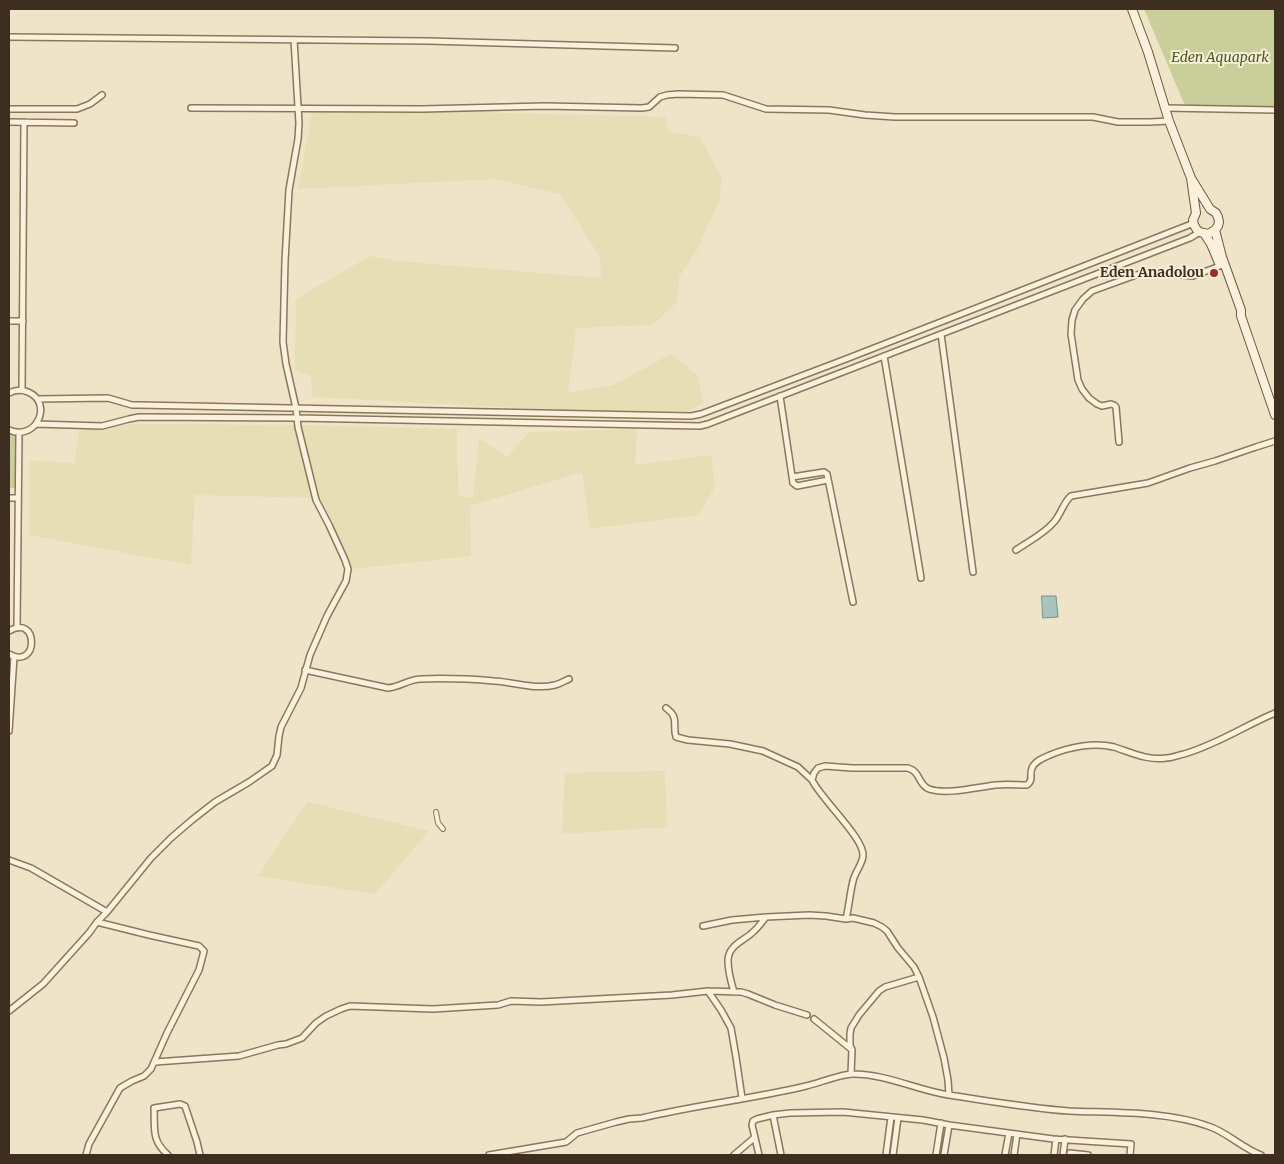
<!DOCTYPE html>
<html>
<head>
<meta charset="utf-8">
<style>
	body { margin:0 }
	#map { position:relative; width:1284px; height:1164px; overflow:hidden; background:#f0e4c8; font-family:Merriweather,serif }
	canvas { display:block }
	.frame { position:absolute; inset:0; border:10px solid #3d2e20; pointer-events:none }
</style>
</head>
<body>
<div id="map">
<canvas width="1284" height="1164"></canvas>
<div class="frame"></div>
</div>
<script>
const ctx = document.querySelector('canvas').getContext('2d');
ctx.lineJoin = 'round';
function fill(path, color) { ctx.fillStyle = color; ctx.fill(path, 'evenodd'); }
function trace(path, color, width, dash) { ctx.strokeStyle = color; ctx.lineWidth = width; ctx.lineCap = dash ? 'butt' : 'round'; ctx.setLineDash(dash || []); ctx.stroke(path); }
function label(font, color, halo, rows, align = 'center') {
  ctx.font = font + ' Merriweather,serif'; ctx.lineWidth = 4; ctx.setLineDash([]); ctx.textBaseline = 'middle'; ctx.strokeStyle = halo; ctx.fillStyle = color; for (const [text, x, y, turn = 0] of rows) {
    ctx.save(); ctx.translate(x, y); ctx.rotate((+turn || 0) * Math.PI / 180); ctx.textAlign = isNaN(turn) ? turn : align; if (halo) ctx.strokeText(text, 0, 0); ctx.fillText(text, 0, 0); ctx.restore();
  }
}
fill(new Path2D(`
	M313,108L666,117L667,131L700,137L722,178L719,201L696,252L679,277L677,302L652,325L576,328L568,393L613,385L671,354L697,375L703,403L688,411L556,410L312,397L311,375L295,370L296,299L370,256L397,261L601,278L600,257L560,194L496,179L298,189Z
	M130,424L303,425L457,429L458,495L473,498L479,438L507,457L529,432L637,429L635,465L711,455L715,487L698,515L590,529L582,472L470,506L471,556L353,569L321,498L195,495L191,565L29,535V460L75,464L79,430L110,428Z
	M665,771L667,827L562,834L565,773Z
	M307,802L429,831L375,894L258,876Z`), '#e6deb5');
fill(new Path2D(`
	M1144,9H1275V108H1186Z
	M9,430L16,434L15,488H9Z`), '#c9cf9b');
const water = new Path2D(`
	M1042,596H1056L1058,617L1043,618Z`);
fill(water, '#a9c4bc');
trace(water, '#6f938a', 1);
const pedestrian = new Path2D(`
	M436,812L438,823L443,829`);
const minor = new Path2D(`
	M9,37L428,41L675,48
	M191,108L422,109L545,106L642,108L649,107L660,97L667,95L678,94L723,95L766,109L829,110L865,115L895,117H1093L1118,122H1150L1169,121
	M1166,108L1275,110
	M9,109H77L90,104L102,95
	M9,122L74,123
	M9,321H23
	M941,334L973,572
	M884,356L921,578
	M22,390L24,122
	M9,393C15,390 21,389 28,392C54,403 36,442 9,430
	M780,396L793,483L797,486L828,480
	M37,399L108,398L132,405H139L691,416L701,414L846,359L1194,223
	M36,424L102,426L129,419L139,417L297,418L700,426L708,424L1190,238L1200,232
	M1119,442L1116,407L1114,405L1111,404L1102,406L1097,404L1089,398L1082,389L1078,380L1071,334L1072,320L1075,310L1083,299L1092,291L1136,275L1152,272L1193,276L1220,266
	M792,477L824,472L827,474L853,602
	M9,498H18
	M1016,550C1029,541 1044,534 1054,522C1061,514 1063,503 1071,496L1148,483L1190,468L1215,461L1256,447L1275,441
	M17,627L19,433
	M9,631C39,613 39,671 9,654
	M305,670L388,688C400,687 409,679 421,679C446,678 470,679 494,681C514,682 535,690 555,685C560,684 564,681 569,679
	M666,708C680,718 672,725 676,737L688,740L730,744L763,751L798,767L812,780
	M9,731L14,657
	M9,860L31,868L107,912
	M846,919C849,906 850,893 853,881C855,872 862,865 863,856C865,839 821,799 812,780L814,773L818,768L825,766L852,768H908C921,772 918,785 929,789C946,795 978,787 996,785C1006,784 1017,785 1027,785C1034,780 1029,774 1032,768C1035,761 1043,758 1050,755C1069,747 1094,742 1114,747C1130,752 1148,761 1166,758C1172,758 1178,755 1184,754C1218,744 1244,726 1275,713
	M703,926L732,920L766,917
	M708,991L721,1010L731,1028L736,1057L742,1098
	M734,992C731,982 728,971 728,961C728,945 744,941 753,932C758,928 762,922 766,917L809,915L826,916L846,919L853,918L874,923L882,927L887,931L898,948L914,967L919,977L933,1017L944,1058L948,1080L949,1095
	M9,1011L43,984L89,933L97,922L107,912L151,858L171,838L192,820L215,802L249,782L272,766L277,755L279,736L281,727L301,688L310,655L327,616L346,581L348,569L345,560L329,525L316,500L298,427L296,408L286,364L283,342L285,261L289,190L298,139L299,123L294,40
	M814,1019L851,1049
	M155,1062L239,1056L278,1045L286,1044L302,1038L316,1023L326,1016L341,1009L350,1006L433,1009L498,1005L511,1001L541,1002L672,995L708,991L741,992L748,994L775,1005L807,1015
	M851,1074L852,1050L850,1045V1034L851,1028L859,1015L879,991L885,987L919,977
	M773,1115L781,1155
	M1070,1153L1088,1155
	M86,1155L89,1144L120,1088L132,1081L144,1076L151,1069L167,1033L199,970L204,951L199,946L149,935L97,922
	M168,1155C151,1140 155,1129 154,1108L180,1104L185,1106L197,1142L200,1155
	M489,1155L566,1142L577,1133L616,1122L629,1119L642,1118C696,1105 752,1099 806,1086C819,1083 841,1074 853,1074C886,1074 917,1090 949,1095C989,1101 1029,1108 1069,1111C1114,1113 1166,1111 1208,1126C1227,1132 1242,1148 1261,1155
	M734,1155L754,1138
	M759,1155L752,1125L753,1121L757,1119L773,1115L790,1113L843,1112L923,1120L949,1125L1053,1139L1131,1144L1130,1155
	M886,1155L891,1117
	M893,1155L898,1118
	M936,1155L941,1123
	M944,1155L949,1125
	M1005,1155L1009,1133
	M1014,1155L1017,1134
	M1054,1155L1056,1139
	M1063,1155L1065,1139`);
const secondary = new Path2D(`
	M1132,9L1148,52L1169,121L1191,178L1196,213L1193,220L1194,225L1197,230L1200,232L1206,234L1210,233L1215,230L1218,226L1219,222L1218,217L1216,213L1210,209L1191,178
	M1215,230L1222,257L1241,310V316L1275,415
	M1204,233L1211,244L1219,263`);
trace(pedestrian, '#8d765c', 6);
trace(minor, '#8d765c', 8);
trace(secondary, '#6f573f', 10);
trace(pedestrian, '#faf1dc', 4);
trace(minor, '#faf1dc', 5);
trace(secondary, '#faf1dc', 8);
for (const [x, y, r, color] of [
	[1214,273,5,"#9e2a2b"]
]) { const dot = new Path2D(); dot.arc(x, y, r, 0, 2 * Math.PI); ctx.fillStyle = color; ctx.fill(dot); trace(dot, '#f7eed8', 2); }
label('italic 14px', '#4d5a26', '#f7eed8', [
	["Eden Aquapark",1220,58]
]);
label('bold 14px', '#3d2e20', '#f7eed8', [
	["Eden Anadolou",1204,273]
], 'right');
</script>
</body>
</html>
